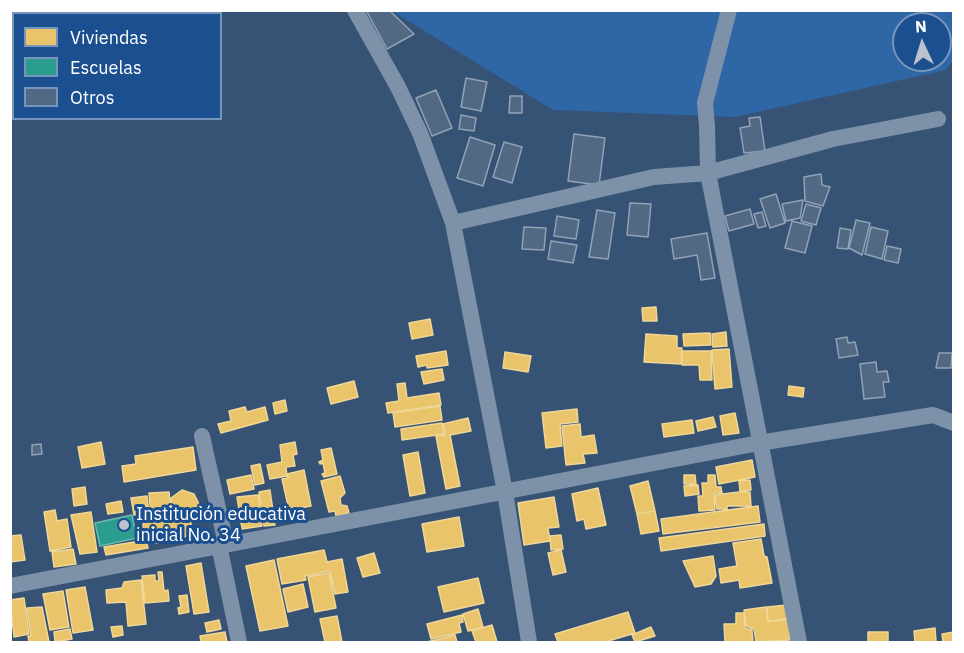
<!DOCTYPE html>
<html>
<head>
<meta charset="utf-8">
<style>
	body { margin:0 }
	#map { position:relative; width:964px; height:653px; overflow:hidden; background:#365274; font-family:"IBM Plex Sans",sans-serif }
	canvas { display:block }
	.frame { position:absolute; inset:0; border:12px solid #fff; pointer-events:none }
	.legend { position:absolute; left:12px; top:12px; width:210px; height:108px; box-sizing:border-box; background:#1b4f8f; border:2px solid #7695bc; margin:0; padding:8px 10px; list-style:none; font-size:18px; color:#fff }
	.legend li { display:flex; align-items:center; gap:12px; height:30px }
	.legend b { width:30px; border:2px solid #7695bc }
	.north { position:absolute; left:892px; top:12px; width:60px; height:60px; box-sizing:border-box; background:#1b4f8f; border:2px solid #7695bc; border-radius:50%; rotate:356deg; font-size:16px; font-weight:700; line-height:24px; text-align:center; color:#fff }
	.north::after { content:''; display:block; margin:auto; width:21px; height:27px; background:#b9c2ce; clip-path:polygon(50% 0,100% 100%,50% 72%,0 100%) }
</style>
</head>
<body>
<div id="map">
<canvas width="964" height="653"></canvas>
<div class="frame"></div>
<ul class="legend">
<li><b style="height:16px;background:#e9c46a"></b>Viviendas</li>
<li><b style="height:16px;background:#2a9d8f"></b>Escuelas</li>
<li><b style="height:16px;background:#526984"></b>Otros</li>
</ul>
<div class="north">N</div>
</div>
<script>
const ctx = document.querySelector('canvas').getContext('2d');
ctx.lineJoin = 'round';
function fill(path, color) { ctx.fillStyle = color; ctx.fill(path, 'evenodd'); }
function trace(path, color, width, dash) { ctx.strokeStyle = color; ctx.lineWidth = width; ctx.lineCap = dash ? 'butt' : 'round'; ctx.setLineDash(dash || []); ctx.stroke(path); }
function label(font, color, halo, rows, align = 'center') {
  ctx.font = font + ' "IBM Plex Sans",sans-serif'; ctx.lineWidth = 6; ctx.setLineDash([]); ctx.textBaseline = 'middle'; ctx.strokeStyle = halo; ctx.fillStyle = color; for (const [text, x, y, turn = 0] of rows) {
    ctx.save(); ctx.translate(x, y); ctx.rotate((+turn || 0) * Math.PI / 180); ctx.textAlign = isNaN(turn) ? turn : align; if (halo) ctx.strokeText(text, 0, 0); ctx.fillText(text, 0, 0); ctx.restore();
  }
}
fill(new Path2D(`
	M392,11H953V61L946,70L735,117L553,110ZM904,24H940V60H904Z`), '#2f66a5');
const homes = new Path2D(`
	M656,307L657,321H643L642,308Z
	M430,319L433,335L412,339L409,323Z
	M726,332L727,346L713,347L712,334Z
	M710,333L711,345L684,346L683,334Z
	M646,334L677,336V348H682L681,364L644,362Z
	M729,349L732,387L715,389L712,350Z
	M446,351L448,365L427,368V365L418,367L416,356Z
	M682,351H711L712,380H700L699,365H682Z
	M505,352L531,356L528,372L503,368Z
	M442,369L444,380L424,384L421,372Z
	M354,381L358,397L331,404L327,388Z
	M405,383L407,398L439,393L441,405L388,413L386,403L399,401L397,384Z
	M789,386L804,388L803,397L788,395Z
	M285,400L287,411L275,414L273,403Z
	M440,406L442,420L395,427L393,413Z
	M245,407L247,412L265,407L268,420L221,433L218,424L231,421L229,411Z
	M577,409L578,422L560,424L562,446L546,448L542,413Z
	M735,413L739,433L723,435L720,416Z
	M713,417L716,427L698,431L696,421Z
	M468,418L471,431L450,435L460,486L446,489L436,436L445,435L443,424Z
	M692,420L694,433L664,437L662,424Z
	M442,423L444,434L402,440L401,429Z
	M580,424L581,437L594,435L597,453L583,454L585,463L566,465L562,426Z
	M101,442L105,464L82,468L78,447Z
	M295,442L297,454L293,455L295,466L286,467L287,476L270,479L267,465L282,462L280,445Z
	M193,447L196,470L124,482L122,466L136,464L135,456Z
	M331,448L337,474L324,477L322,474L325,473L323,463L320,464L319,462L323,460L321,450Z
	M418,452L425,493L410,496L403,455Z
	M752,460L755,477L719,484L716,467Z
	M260,464L264,483L255,485L251,466Z
	M304,470L311,506L289,510L282,479L288,478L287,474Z
	M251,475L254,489L230,494L227,480Z
	M684,475H695L696,484H684Z
	M708,475H715L716,487H721L722,493H714L715,510L699,511L698,496H703L702,483H708Z
	M340,476L345,493L340,498L341,505L347,506L349,513L336,516L335,511L329,512L321,481Z
	M750,480L751,490L740,491L739,481Z
	M648,481L655,511L637,514L630,486Z
	M698,485L699,494L685,496L684,486Z
	M85,487L87,504L74,506L72,489Z
	M598,488L606,525L586,529L584,519L577,521L572,494Z
	M182,490L194,494L199,504V509L190,518L192,530L183,539L179,540L169,534L161,542L155,543L144,537L143,524L150,518L165,519L172,512L171,498Z
	M270,490L275,525L264,526L259,492Z
	M169,492L171,511L164,517L151,516L149,493Z
	M739,492H750L751,506H727V509H717L715,495Z
	M258,495L262,526L242,529L237,497Z
	M147,496L149,513L134,515L131,498Z
	M554,497L559,527L548,528L550,541L524,545L518,503Z
	M121,501L123,512L108,514L106,504Z
	M758,506L760,522L663,534L661,519Z
	M55,510L57,521L67,519L71,547L50,551L44,512Z
	M655,511L659,531L641,534L637,514Z
	M91,512L97,552L80,554L71,515Z
	M459,517L464,546L427,552L422,524Z
	M764,524L765,536L661,551L659,538Z
	M21,535L25,560L10,562V536Z
	M561,535L563,549L551,550L550,536Z
	M761,539L764,556L767,557L772,583L740,588L739,580L721,583L719,569L737,566L733,543Z
	M146,540L148,548L106,555L104,547Z
	M73,549L76,564L54,567L52,552Z
	M324,550L327,562L342,559L348,592L335,594L330,571L305,576L306,580L282,584L277,559Z
	M561,550L566,572L553,575L548,553Z
	M374,553L380,573L363,577L357,558Z
	M713,556L716,576L711,584L695,587L683,561Z
	M274,560L288,626L260,631L246,566Z
	M201,563L209,612L194,614L186,566Z
	M158,572H162L164,591L168,590L169,601L145,603L142,576L155,575V581H159Z
	M329,573L336,608L315,612L308,577Z
	M478,578L484,603L444,612L438,587Z
	M141,580L146,624L128,626L126,602L107,603L106,590L122,588L124,582Z
	M303,584L308,607L288,612L283,589Z
	M85,587L93,630L73,633L66,590Z
	M63,591L69,627L50,630L43,594Z
	M187,595L189,612L179,614L178,608L181,607L179,596Z
	M24,598L29,634L14,637L10,600Z
	M787,605L788,619L768,621L767,607Z
	M42,607L49,642H29L28,636H31L27,608Z
	M766,607L768,622L788,619L790,640L756,642L754,629L746,626L744,610Z
	M478,609L483,627L468,631L463,614Z
	M628,612L635,633L605,642H558L555,634Z
	M736,613H744L745,628L752,630L753,642H725L724,624H736Z
	M462,615L463,622L459,623L461,632L431,639L427,624Z
	M337,616L342,642H325L320,619Z
	M219,620L221,629L207,632L205,623Z
	M492,625L497,642H476L472,631Z
	M122,626L123,635L113,637L111,627Z
	M651,627L655,636L635,642L632,635Z
	M935,628L936,642H915L914,631Z
	M70,629L72,639L55,642L54,632Z
	M225,632L227,642H201L200,636Z
	M868,632H888V642H868Z
	M954,632V642H943L942,634Z
	M455,635L457,642H427Z`);
fill(homes, '#e9c46a');
trace(homes, '#f0d697', 1.5);
const schools = new Path2D(`
	M132,515L137,538L100,546L95,523Z`);
fill(schools, '#2a9d8f');
trace(schools, '#6abab1', 1.5);
const building = new Path2D(`
	M371,10H389L414,34L387,49L367,12Z
	M466,78L487,82L481,111L461,107Z
	M436,90L452,128L432,136L416,98Z
	M510,96H522V113H509Z
	M461,115L476,118L474,131L459,129Z
	M760,117L765,151L744,153L740,128L750,126L749,118Z
	M574,134L605,138L599,185L568,181Z
	M470,137L495,145L483,186L457,178Z
	M504,142L522,147L512,183L493,177Z
	M821,174L822,185L830,187L823,206L805,201L804,177Z
	M776,194L785,223L770,228L760,199Z
	M803,200L800,218L786,221L782,204Z
	M630,203L651,204L648,237L627,235Z
	M806,204L821,208L816,225L801,221Z
	M750,209L754,224L729,231L725,216Z
	M597,210L615,213L608,259L589,257Z
	M762,212L766,226L758,228L754,214Z
	M557,216L579,220L576,239L554,236Z
	M856,220L870,223L862,255L849,248Z
	M792,221L812,226L805,253L785,248Z
	M524,227L546,228L544,250L522,249Z
	M871,227L888,231L882,259L865,254Z
	M840,228L851,230L848,249L837,248Z
	M707,233L715,278L701,280L697,255L674,259L671,239Z
	M551,241L577,245L573,263L548,259Z
	M887,246L901,249L898,263L884,260Z
	M847,337L848,343L855,342L858,355L839,358L836,339Z
	M939,353H952L951,368H936Z
	M876,362L877,372L887,371L889,382H883L885,397L864,399L860,364Z
	M41,444L42,454L32,455V445Z`);
fill(building, '#526984');
trace(building, '#92a2b6', 1.5);
trace(new Path2D(`
	M355,10L398,87L420,133L453,223L505,492L529,642
	M729,10L705,103L707,126L708,173L799,642
	M453,223L654,177L708,173L833,139L938,119
	M202,436L226,544
	M219,545L239,642
	M10,586L759,443L933,415L954,423`), '#7d92a8', 16);
for (const [x, y, r, color] of [
	[124,525,6,"#b9c2ce"]
]) { const dot = new Path2D(); dot.arc(x, y, r, 0, 2 * Math.PI); ctx.fillStyle = color; ctx.fill(dot); trace(dot, '#1b4f8f', 2); }
label('18px', '#fff', '#1b4f8f', [
	["Institución educativa",136,515],
	["inicial No. 34",136,536]
], 'left');
</script>
</body>
</html>
